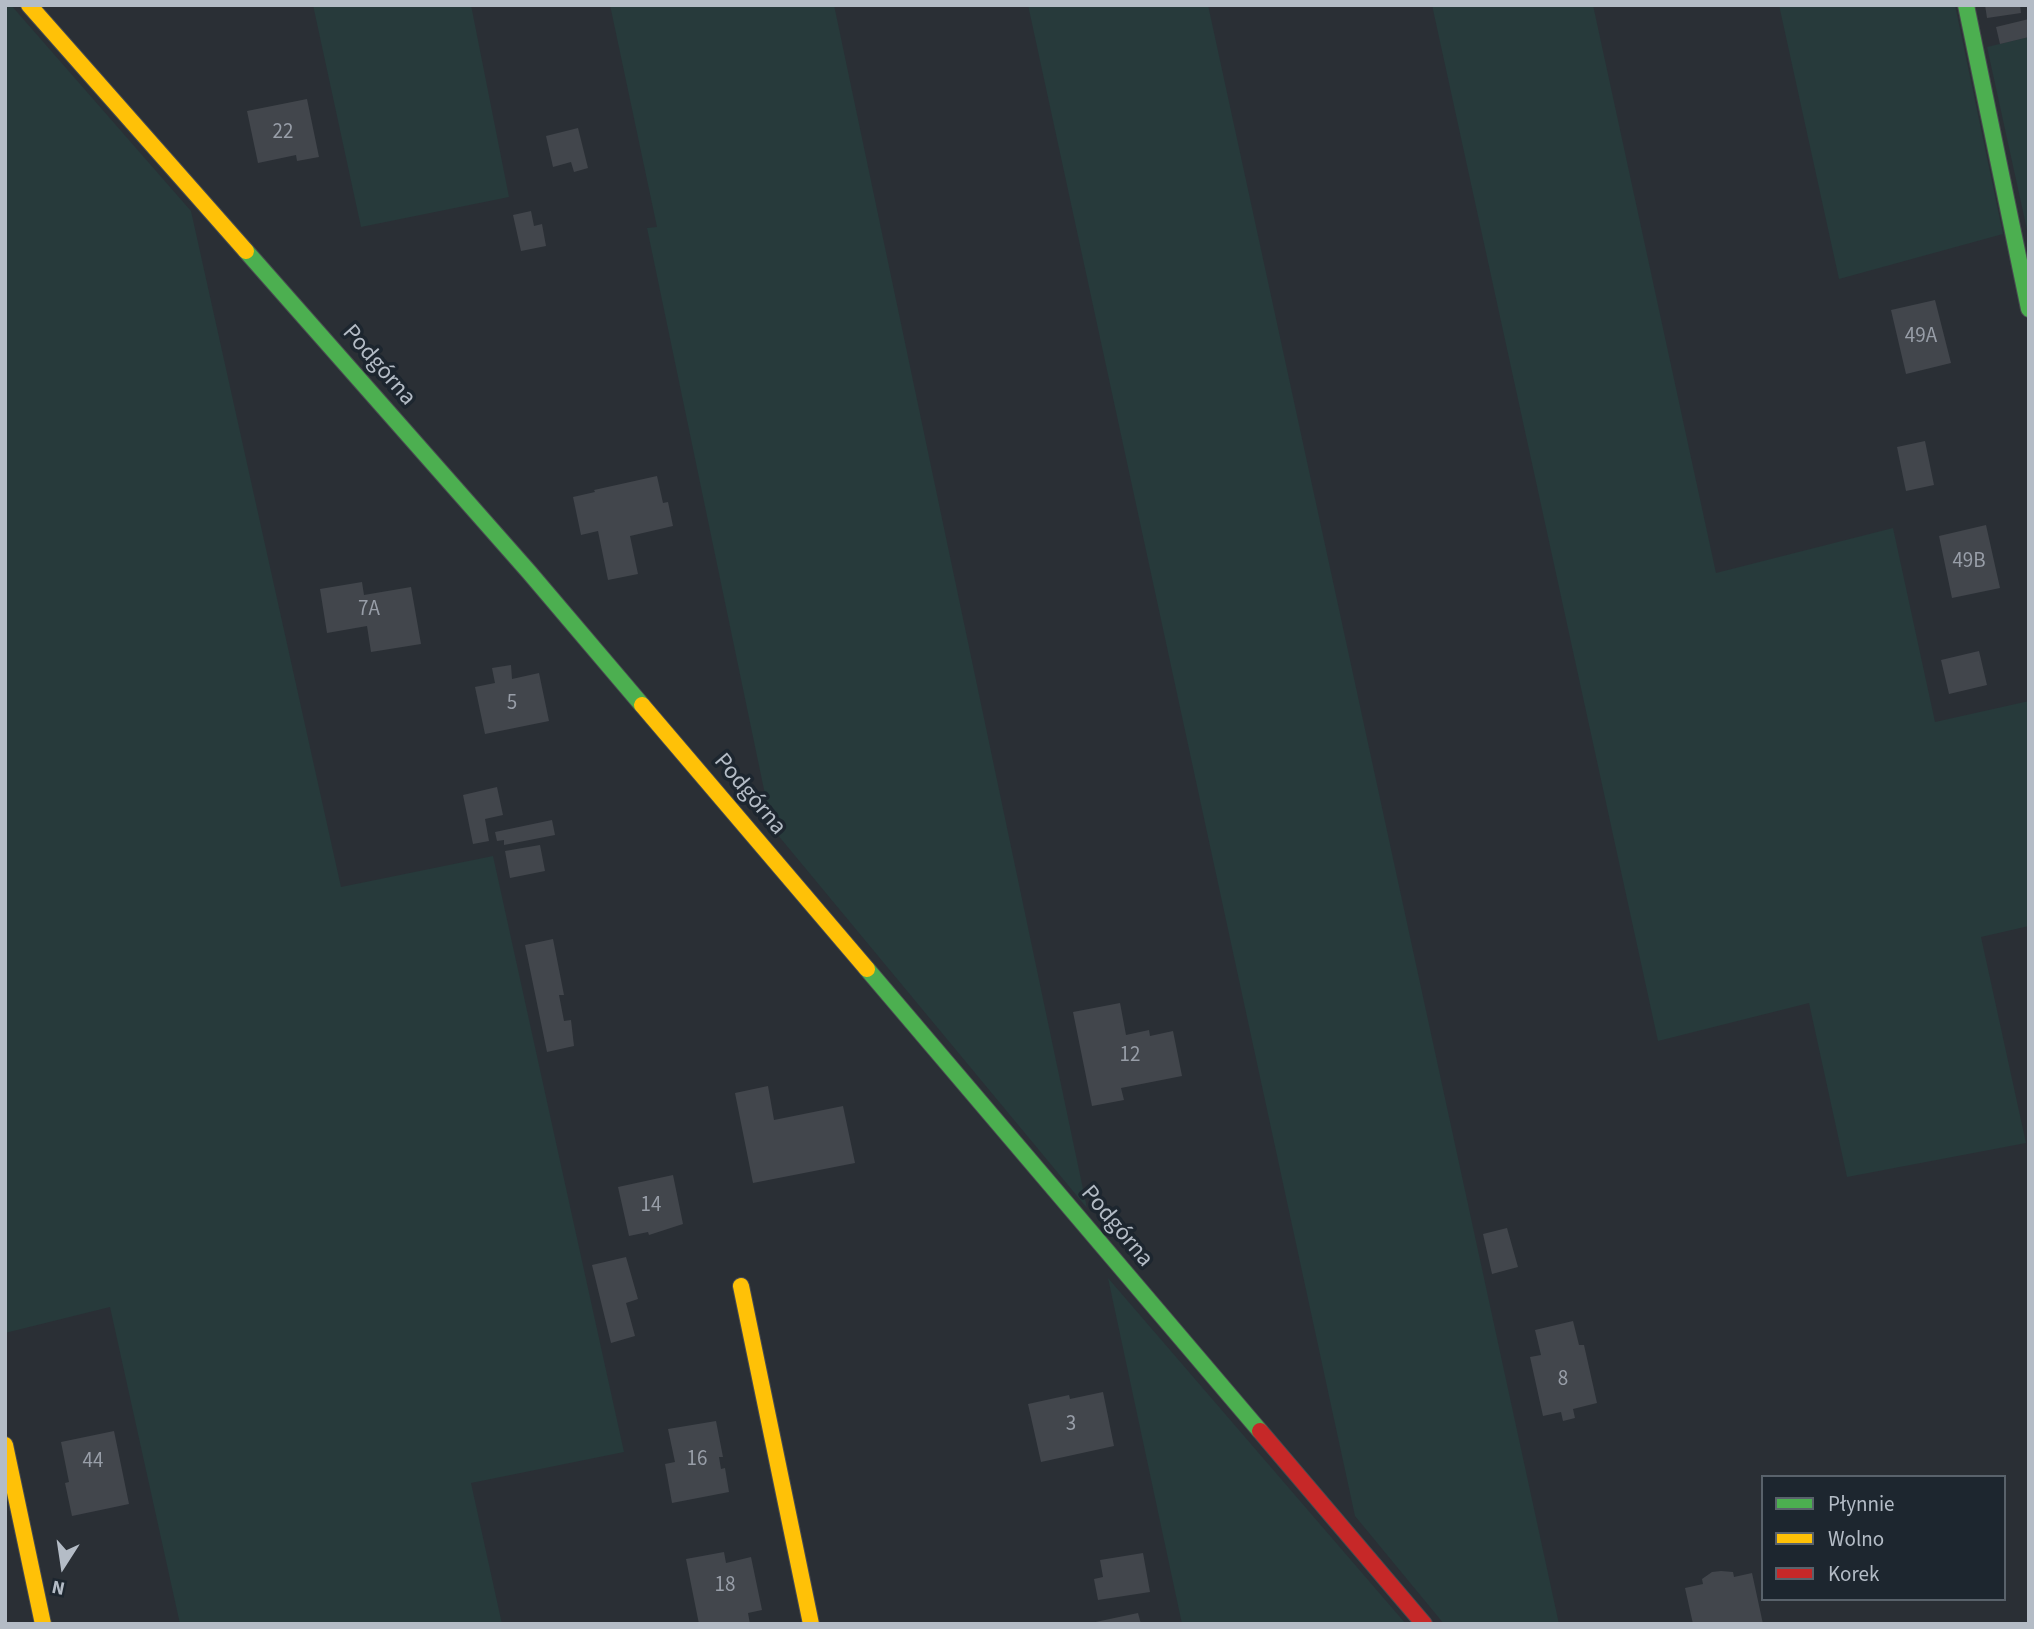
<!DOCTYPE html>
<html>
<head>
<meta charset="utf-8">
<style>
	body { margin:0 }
	#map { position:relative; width:2034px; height:1629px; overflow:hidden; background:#2a2f35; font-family:"Source Sans 3",sans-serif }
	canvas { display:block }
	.frame { position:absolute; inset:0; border:7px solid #b4bcc6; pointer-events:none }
	.legend { position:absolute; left:1761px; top:1475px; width:245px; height:126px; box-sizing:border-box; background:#1d262f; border:2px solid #59626b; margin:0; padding:9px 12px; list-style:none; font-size:21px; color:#b4bcc6 }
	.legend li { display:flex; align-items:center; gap:14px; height:35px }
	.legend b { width:35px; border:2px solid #59626b }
	.north { position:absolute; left:28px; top:1531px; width:70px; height:70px; -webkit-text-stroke:5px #1d262f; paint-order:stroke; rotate:192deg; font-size:19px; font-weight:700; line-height:28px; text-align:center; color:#b4bcc6 }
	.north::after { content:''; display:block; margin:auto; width:24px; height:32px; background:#b4bcc6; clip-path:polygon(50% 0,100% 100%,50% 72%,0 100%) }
</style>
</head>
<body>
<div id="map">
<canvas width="2034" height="1629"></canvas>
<div class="frame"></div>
<ul class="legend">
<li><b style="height:9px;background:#4caf50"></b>Płynnie</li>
<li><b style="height:9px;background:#ffc107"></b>Wolno</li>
<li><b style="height:9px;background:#c62828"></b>Korek</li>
</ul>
<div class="north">N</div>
</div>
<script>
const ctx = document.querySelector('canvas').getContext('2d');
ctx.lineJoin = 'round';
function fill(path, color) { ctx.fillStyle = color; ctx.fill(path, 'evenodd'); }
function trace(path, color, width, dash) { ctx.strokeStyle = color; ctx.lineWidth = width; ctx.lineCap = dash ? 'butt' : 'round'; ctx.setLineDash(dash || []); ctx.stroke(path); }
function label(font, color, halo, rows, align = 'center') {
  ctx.font = font + ' "Source Sans 3",sans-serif'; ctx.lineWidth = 7; ctx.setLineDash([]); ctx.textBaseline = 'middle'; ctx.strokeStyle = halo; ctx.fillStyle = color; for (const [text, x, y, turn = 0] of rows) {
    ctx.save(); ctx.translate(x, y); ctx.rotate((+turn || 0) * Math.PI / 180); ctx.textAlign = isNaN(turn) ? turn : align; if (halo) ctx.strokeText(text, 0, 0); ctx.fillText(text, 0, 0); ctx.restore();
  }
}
fill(new Path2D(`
	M5,5H11L191,211L341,887L493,856L624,1452L471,1483L502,1624H180L110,1307L5,1333Z
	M313,5H471L509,197L361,227Z
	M610,5H834L1087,1208L772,828L647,228L657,227Z
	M1028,5H1208L1559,1624H1444L1355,1516Z
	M1432,5H1593L1716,573L1893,528L1935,722L2029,701V926L1981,937L2026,1143L1847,1177L1809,1003L1658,1041Z
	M1779,5H1955L2003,234L1839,279Z
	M2029,37V239L1987,47Z
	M1108,1278L1406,1624H1182Z`), '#273a3b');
fill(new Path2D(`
	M1985,5H2020L2021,13L1987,18Z
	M2029,19V37L2000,44L1996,27Z
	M307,99L319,157L297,161L296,155L258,163L247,111Z
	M578,128L588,168L574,172L571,162L553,167L546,136Z
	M531,211L534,226L542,224L546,246L521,251L513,215Z
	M1935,300L1951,363L1906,374L1891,310Z
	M1925,441L1934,485L1906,491L1897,447Z
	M657,476L663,503L668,502L673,526L630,536L638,574L608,580L598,531L581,535L573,497L595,492L594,490Z
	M1986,525L2000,588L1952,598L1939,536Z
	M362,582L364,595L411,587L421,644L371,652L367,626L327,633L320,589Z
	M1979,651L1987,685L1949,694L1941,660Z
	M511,665L512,679L539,673L549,721L485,734L475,687L495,683L492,668Z
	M497,787L503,815L485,819L489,841L473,844L463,795Z
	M552,820L555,835L504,845V840L497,841L495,832Z
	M540,845L545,871L510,878L505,851Z
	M553,939L564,995H559L564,1021L571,1020L574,1046L547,1052L525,945Z
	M1120,1003L1126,1035L1149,1030L1150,1036L1173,1031L1182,1076L1121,1088L1124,1100L1092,1106L1073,1012Z
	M768,1086L774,1120L843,1106L855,1163L753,1183L735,1093Z
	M673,1175L683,1224L649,1235L648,1232L629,1236L618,1187Z
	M1507,1228L1518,1267L1492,1274L1483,1234Z
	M626,1257L638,1299L626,1303L635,1336L611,1343L592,1265Z
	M1573,1321L1579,1345H1584L1597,1403L1573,1409L1575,1418L1563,1421L1561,1412L1543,1416L1530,1357L1541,1355L1535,1330Z
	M1103,1392L1114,1446L1041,1462L1028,1404L1069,1395L1070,1399Z
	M716,1421L723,1457H719L721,1469L725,1468L729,1492L672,1503L665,1464L675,1462L668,1429Z
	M114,1431L129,1504L72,1516L65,1483L69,1482L61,1442Z
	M724,1552L726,1563L751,1557L762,1610L748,1613L750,1624H699L686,1559Z
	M1143,1553L1150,1592L1098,1600L1094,1579L1103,1577L1100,1560Z
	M1721,1571L1733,1572L1734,1577L1752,1573L1763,1624H1693L1685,1588L1703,1584L1702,1579L1712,1572Z
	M1138,1613L1141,1624H1091V1623Z`), '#42464c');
const fast = new Path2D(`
	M1966,5L2029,309
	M246,251L529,572L642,705
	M867,969L1260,1431`);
const slow = new Path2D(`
	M29,5L246,251
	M642,705L867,969
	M741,1286L811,1624
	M5,1445L43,1624`);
const jam = new Path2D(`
	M1260,1431L1424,1624`);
trace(fast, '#484b50', 18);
trace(slow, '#484b50', 18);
trace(jam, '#484b50', 18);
trace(fast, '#4caf50', 16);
trace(slow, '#ffc107', 16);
trace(jam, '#c62828', 16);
label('21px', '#989ea8', null, [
	["22",283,133],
	["49A",1921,337],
	["49B",1969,562],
	["7A",369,610],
	["5",512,704],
	["12",1130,1056],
	["14",651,1206],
	["8",1563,1380],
	["3",1071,1425],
	["16",697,1460],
	["44",93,1462],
	["18",725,1586]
]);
label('24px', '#b4bcc6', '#1d262f', [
	["Podgórna",378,366,49],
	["Podgórna",749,795,50],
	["Podgórna",1116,1227,50]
]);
</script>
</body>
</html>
